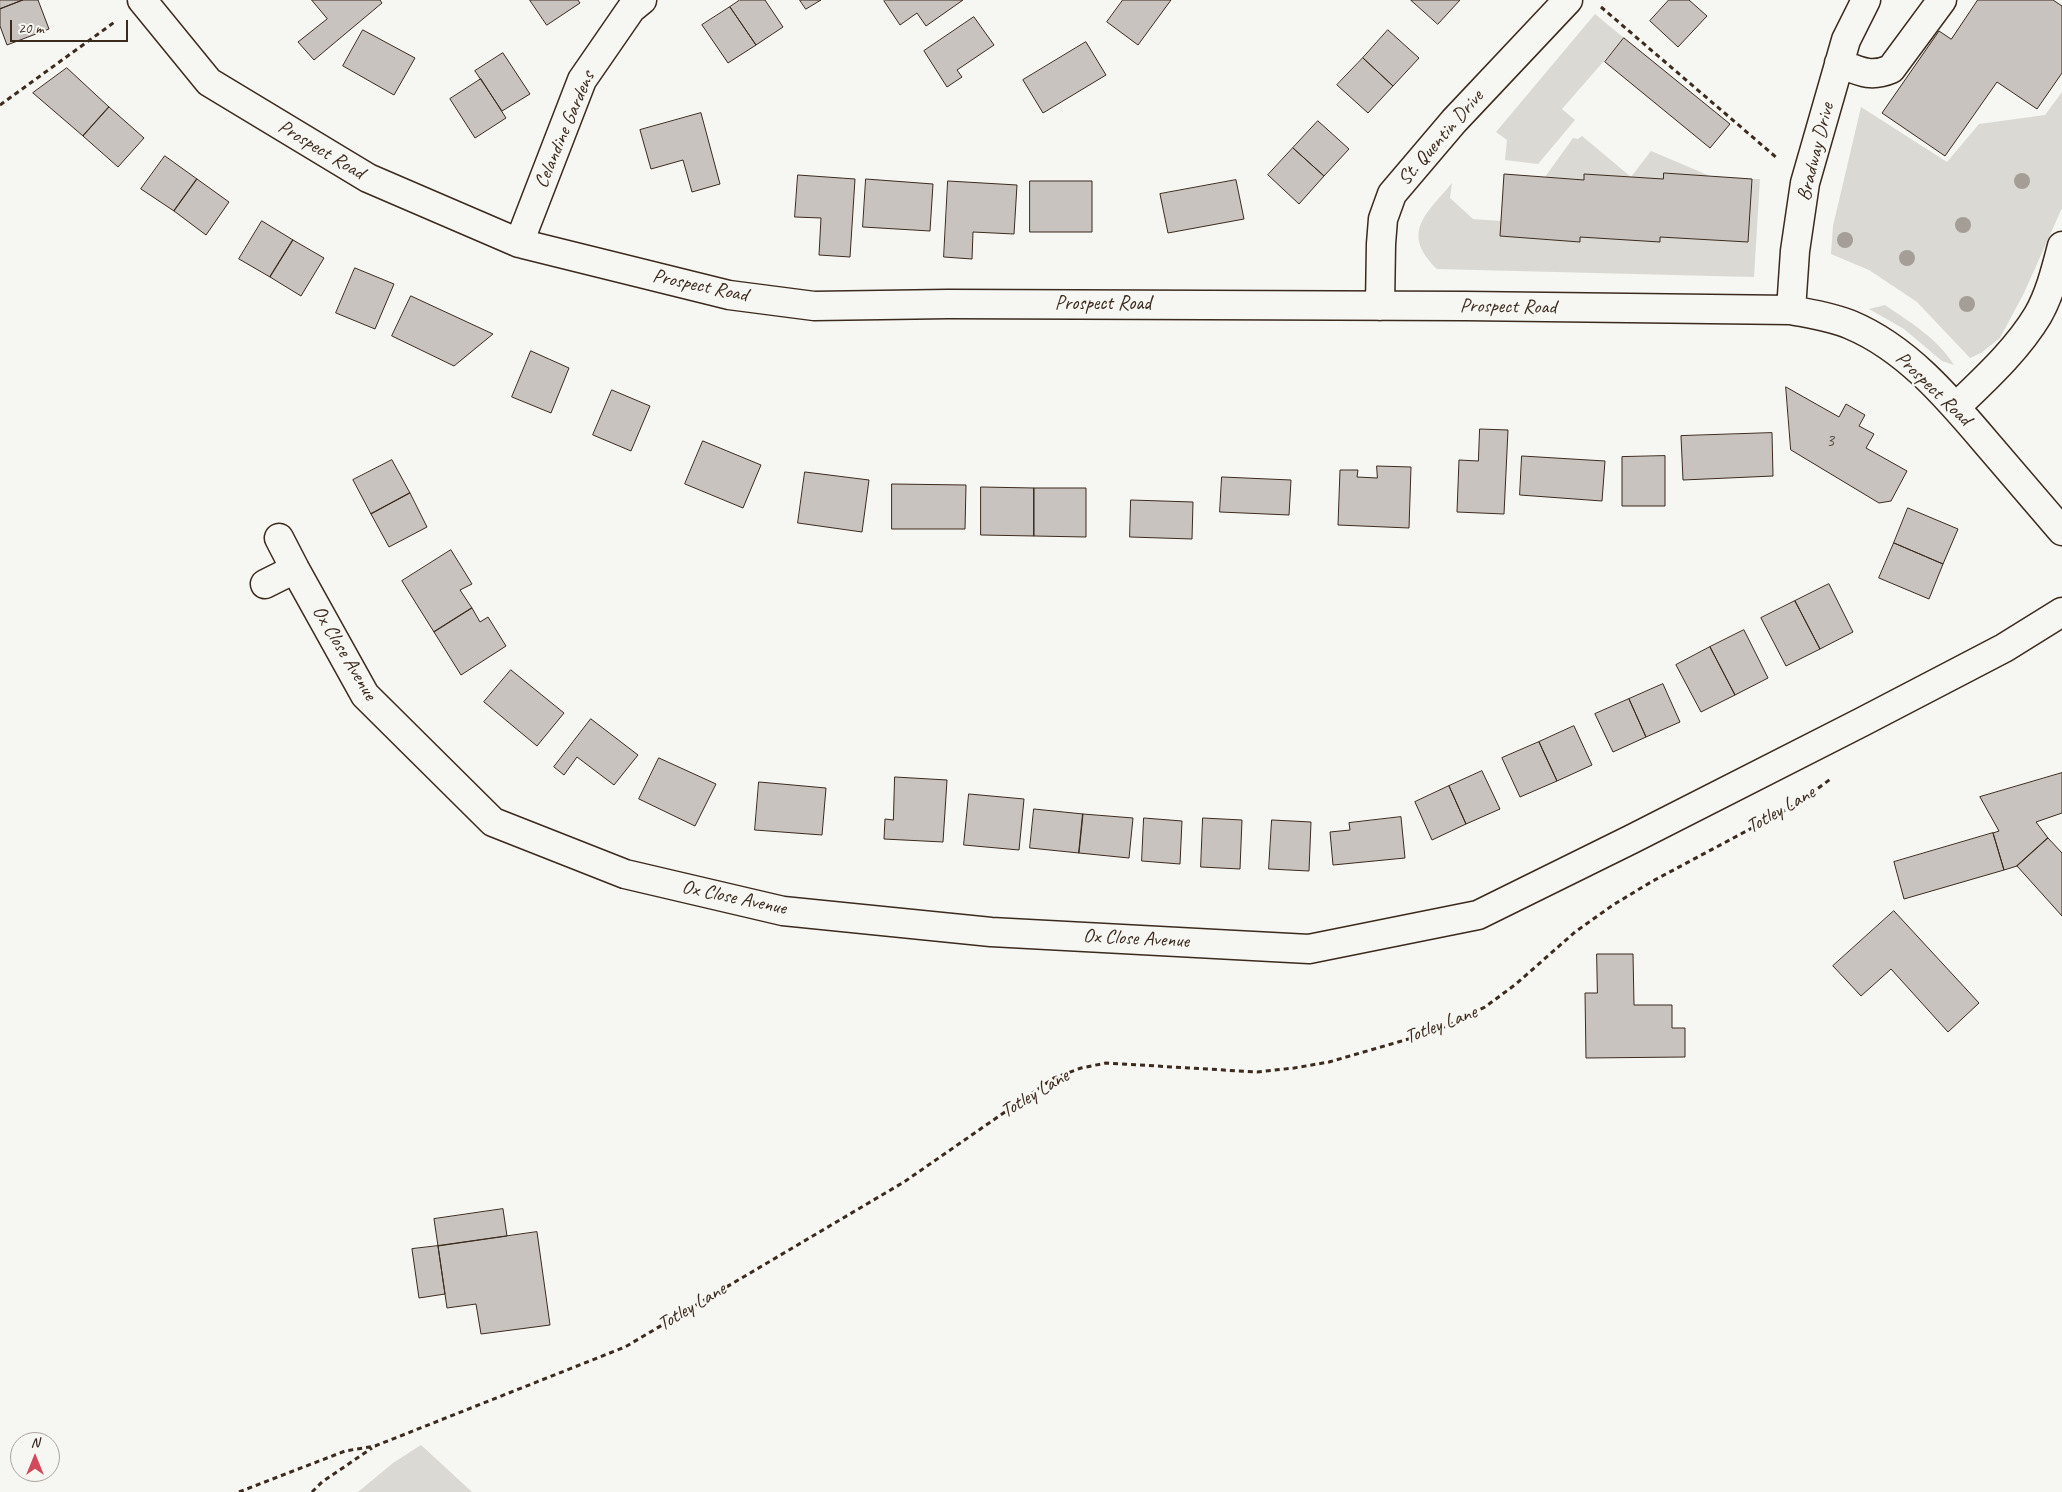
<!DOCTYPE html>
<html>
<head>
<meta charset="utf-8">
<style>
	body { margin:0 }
	#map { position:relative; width:2062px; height:1492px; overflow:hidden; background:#f6f6f2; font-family:Caveat,sans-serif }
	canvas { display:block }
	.north { position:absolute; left:10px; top:1432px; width:50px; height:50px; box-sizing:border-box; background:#f6f6f2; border:1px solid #aba49d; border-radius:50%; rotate:0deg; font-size:14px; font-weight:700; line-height:20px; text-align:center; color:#3b2a1e }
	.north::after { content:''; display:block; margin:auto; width:18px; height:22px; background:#d1495b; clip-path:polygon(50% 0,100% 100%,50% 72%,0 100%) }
	.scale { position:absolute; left:10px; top:20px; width:118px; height:22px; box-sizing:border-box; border:2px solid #3b2a1e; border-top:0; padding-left:6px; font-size:15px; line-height:18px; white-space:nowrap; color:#3b2a1e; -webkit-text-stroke:4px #f6f6f2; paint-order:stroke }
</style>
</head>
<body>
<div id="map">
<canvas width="2062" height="1492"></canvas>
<div class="north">N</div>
<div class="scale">20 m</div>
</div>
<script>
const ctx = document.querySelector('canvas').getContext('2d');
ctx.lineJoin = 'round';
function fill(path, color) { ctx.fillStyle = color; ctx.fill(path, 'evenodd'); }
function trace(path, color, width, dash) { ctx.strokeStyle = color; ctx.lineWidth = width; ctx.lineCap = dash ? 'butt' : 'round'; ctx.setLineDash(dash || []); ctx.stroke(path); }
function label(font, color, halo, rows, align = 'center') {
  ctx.font = font + ' Caveat,sans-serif'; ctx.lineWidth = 4.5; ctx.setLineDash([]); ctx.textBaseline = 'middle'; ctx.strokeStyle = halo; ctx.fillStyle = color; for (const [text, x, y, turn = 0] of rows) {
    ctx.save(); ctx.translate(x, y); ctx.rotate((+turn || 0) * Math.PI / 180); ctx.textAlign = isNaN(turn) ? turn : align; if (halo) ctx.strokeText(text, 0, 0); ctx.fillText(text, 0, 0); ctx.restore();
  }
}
fill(new Path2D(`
	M1595,14L1624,38L1562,109L1575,120L1538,164L1505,160L1507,140L1496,132Z
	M2062,92V208L2024,293L2000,338L1981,353L1970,358L1917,302L1869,270L1831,254L1833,226L1861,107L1947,162L1979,124L2045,115Z
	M1582,136L1631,177L1651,151L1710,176L1664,173L1663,179L1584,174V180L1545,177L1573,138L1578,139Z
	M1752,179H1760L1754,277L1437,269C1400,233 1426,214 1452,183L1450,198L1473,219L1501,221V236L1580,242V237L1660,241V237L1747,242Z
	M1885,305C1910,322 1938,339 1954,365L1942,361L1904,329L1869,309Z
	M421,1445L472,1492H358L393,1463Z`), '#dad9d3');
const building = new Path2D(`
	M0,0H23L0,9Z
	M23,0H38L49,29L7,45L0,26V9Z
	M312,0H380L382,3L314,60L298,42L327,19Z
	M530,0H578L580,3L547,25Z
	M740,0H765L783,27L756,45L730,7Z
	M800,0H821L806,9Z
	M885,0H963L926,26L917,13L900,25L884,1Z
	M1123,0H1171L1138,45L1107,22Z
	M1411,0H1460L1438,24Z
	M1669,0H1689L1707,16L1678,47L1650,21Z
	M1978,0H2053L2062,6V73L2037,109L1997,82L1945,156L1882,113L1939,31L1951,39Z
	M730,7L756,45L728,63L702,25Z
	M974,17L994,45L957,70L962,77L947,87L924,51Z
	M363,30L415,58L394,95L343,66Z
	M1388,30L1419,58L1393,86L1363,58Z
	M1624,38L1730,124L1710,148L1605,62Z
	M1086,42L1106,75L1043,113L1023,80Z
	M503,53L530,94L502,111L475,71Z
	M1363,58L1393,86L1368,113L1337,85Z
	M67,68L109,107L83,136L33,93Z
	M481,79L506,118L475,138L450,99Z
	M109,107L144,138L118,167L83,136Z
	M701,113L720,184L692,192L683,160L651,169L640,130Z
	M1318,121L1349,149L1324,176L1293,148Z
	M1293,148L1324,176L1299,204L1268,175Z
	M165,156L197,179L174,211L141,189Z
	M1664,173L1752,179L1748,242L1660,237V242L1580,237V242L1500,236L1504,174L1584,180V174L1663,179Z
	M798,175L855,179L850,257L819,255L821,218L795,217Z
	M197,179L229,202L206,235L174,211Z
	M866,179L933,184L930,231L863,227Z
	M1236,180L1244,219L1168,233L1160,194Z
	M948,181L1017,185L1014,234L973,232L972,259L944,257Z
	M1030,181H1092V232H1030Z
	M262,221L293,240L270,277L239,259Z
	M293,240L324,258L301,296L270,277Z
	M355,268L394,284L375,329L336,313Z
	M411,296L493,334L454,366L392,336Z
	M531,351L569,368L551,413L512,397Z
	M1786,387L1839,417L1846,404L1865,415L1859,426L1874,434L1866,448L1907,471L1891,501L1879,503L1791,450Z
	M612,390L650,406L631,451L593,435Z
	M1480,429L1508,430L1504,514L1457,512L1459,460L1478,461Z
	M1772,433L1773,476L1683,480L1681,436Z
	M703,441L761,465L743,508L685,484Z
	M1522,456L1605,461L1602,501L1520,495Z
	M1665,456V506H1622V457Z
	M392,460L410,493L371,514L353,480Z
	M1377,466L1411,467L1409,528L1338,525L1340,470H1358L1357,477L1377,478Z
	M805,472L869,480L862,532L798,523Z
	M1222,477L1291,480L1289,515L1220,512Z
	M892,484L966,485L965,529H892Z
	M981,487L1034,488V536L981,535Z
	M1034,488H1086V537L1034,536Z
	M410,493L427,527L389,547L371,514Z
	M1131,500L1193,502L1192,539L1130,537Z
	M1908,508L1958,529L1943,564L1894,543Z
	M1894,543L1943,564L1929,599L1879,578Z
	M451,550L472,584L460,590L472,608L434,632L402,581Z
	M1829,584L1853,632L1820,649L1795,601Z
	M1795,601L1820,649L1786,666L1761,618Z
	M472,608L480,622L488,617L506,646L461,675L434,632Z
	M1744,630L1768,678L1735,695L1710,647Z
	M1710,647L1735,695L1701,712L1676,665Z
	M511,670L564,713L537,746L484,702Z
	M1663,684L1680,722L1646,737L1629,699Z
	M1629,699L1646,737L1613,752L1595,714Z
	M591,719L638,755L614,785L577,757L564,775L554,767Z
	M1574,726L1592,765L1557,781L1539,742Z
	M1539,742L1557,781L1520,797L1502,758Z
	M659,758L716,784L695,826L639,799Z
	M1482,771L1500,809L1466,824L1449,786Z
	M2062,773V813L2036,822L2048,838L2017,866L2004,870L1993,833L1999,831L1980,797Z
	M895,777L947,780L943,842L884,839L885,819L893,820Z
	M759,782L826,788L822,835L755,830Z
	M1449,786L1466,824L1432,840L1415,802Z
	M969,794L1024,799L1019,850L964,845Z
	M1034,809L1083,814L1079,853L1030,848Z
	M1083,814L1133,818L1129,858L1079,853Z
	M1401,817L1405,858L1333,865L1330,832L1350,830L1349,823Z
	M1144,818L1182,821L1180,864L1142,861Z
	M1203,818L1242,820L1240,869L1201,867Z
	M1272,820L1311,822L1309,871L1269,869Z
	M1993,833L2004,870L1904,899L1894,862Z
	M2048,838L2062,853V916L2017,866Z
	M1894,911L1979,1003L1948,1032L1891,969L1861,996L1833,966Z
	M1597,954H1633L1634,1005H1672V1028H1685V1057L1586,1058L1585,993H1597Z
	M503,1209L507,1236L438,1246L434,1219Z
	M537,1232L550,1325L481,1334L476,1304L447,1308L438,1246Z
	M438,1246L445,1294L419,1298L412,1249Z`);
fill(building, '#c8c3be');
trace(building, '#3b2a1e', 1);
const minor = new Path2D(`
	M142,0L209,82L368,178L519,243L729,295L814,306L948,304L1465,306L1791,310C1811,314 1832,317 1851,325C1908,349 1950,400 1990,447C2014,475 2038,503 2062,531
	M1839,63C1859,71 1870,78 1891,69L1942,0
	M519,243L582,80L631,9L642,0
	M1380,306L1381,244L1383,219L1392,194L1454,121L1568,0
	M1791,310L1795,251L1805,183L1846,40L1866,0
	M1956,407C1985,379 2017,350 2038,315C2050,294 2056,269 2062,246
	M279,538L295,569L365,695L493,822L625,874L783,911L991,932L1309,949L1478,915L1632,839L1862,722L2004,648L2062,612
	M265,584L295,569`);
trace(minor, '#3b2a1e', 31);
trace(new Path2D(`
	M1601,7L1777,158
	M0,105L116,21
	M239,1492L345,1451L375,1446L625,1347L904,1182L1054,1078L1081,1068L1106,1063L1257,1072L1294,1068L1329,1062L1436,1031L1485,1007L1516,984L1575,932L1613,905L1651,882L1795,805L1832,778
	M312,1492L322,1482L372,1448`), '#3b2a1e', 3, [5, 4]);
trace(minor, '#f6f6f2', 28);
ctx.fillStyle = '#a59e96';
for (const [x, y] of [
	[2022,181],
	[1963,225],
	[1845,240],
	[1907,258],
	[1967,304]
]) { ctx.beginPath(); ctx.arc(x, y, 8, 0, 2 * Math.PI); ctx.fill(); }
label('18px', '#5e5046', null, [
	["3",1830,441]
]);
label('20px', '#3b2a1e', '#f6f6f2', [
	["Celandine Gardens",565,130,-67],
	["St. Quentin Drive",1441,138,-49],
	["Prospect Road",321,150,31],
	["Bradway Drive",1816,152,-76],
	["Prospect Road",700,286,12],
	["Prospect Road",1103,304],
	["Prospect Road",1508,307,1],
	["Prospect Road",1933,389,44],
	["Ox Close Avenue",344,653,59],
	["Totley Lane",1781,810,-30],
	["Ox Close Avenue",734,898,12],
	["Ox Close Avenue",1136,939,3],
	["Totley Lane",1441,1025,-21],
	["Totley Lane",1035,1094,-31],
	["Totley Lane",692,1307,-31]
]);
</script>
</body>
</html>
